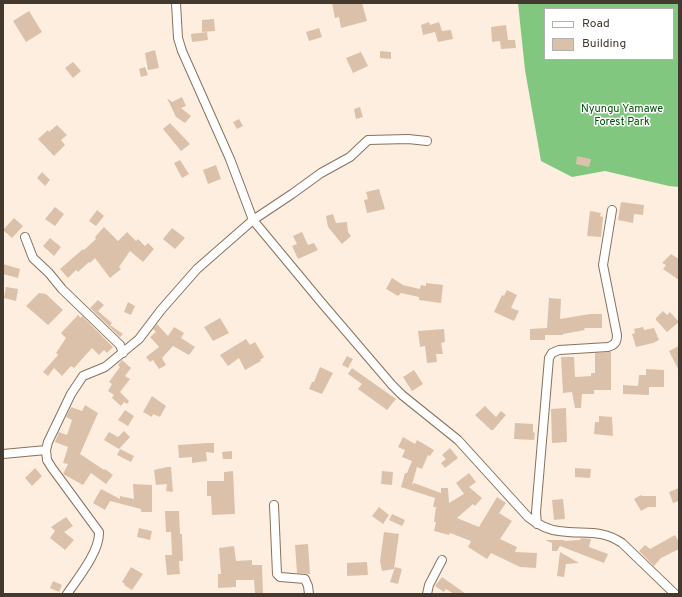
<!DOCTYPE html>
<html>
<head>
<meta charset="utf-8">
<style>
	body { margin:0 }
	#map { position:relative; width:682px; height:597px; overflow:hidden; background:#feeedf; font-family:Overpass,sans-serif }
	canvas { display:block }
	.frame { position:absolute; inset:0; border:4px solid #43392f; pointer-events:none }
	.legend { position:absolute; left:544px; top:8px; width:130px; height:52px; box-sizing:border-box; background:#fff; border:1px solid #b4b0ac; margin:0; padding:5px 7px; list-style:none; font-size:12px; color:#43392f }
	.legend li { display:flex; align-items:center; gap:8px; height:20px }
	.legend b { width:20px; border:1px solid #b4b0ac }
</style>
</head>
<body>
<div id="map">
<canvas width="682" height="597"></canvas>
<div class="frame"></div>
<ul class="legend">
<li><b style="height:5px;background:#fff"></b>Road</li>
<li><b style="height:11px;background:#dcc1aa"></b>Building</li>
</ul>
</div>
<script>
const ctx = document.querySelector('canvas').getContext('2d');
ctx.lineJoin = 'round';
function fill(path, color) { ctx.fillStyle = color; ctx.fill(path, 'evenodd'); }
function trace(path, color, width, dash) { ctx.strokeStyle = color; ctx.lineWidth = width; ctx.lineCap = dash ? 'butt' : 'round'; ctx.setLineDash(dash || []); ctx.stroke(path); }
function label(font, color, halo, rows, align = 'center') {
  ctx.font = font + ' Overpass,sans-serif'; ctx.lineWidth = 3; ctx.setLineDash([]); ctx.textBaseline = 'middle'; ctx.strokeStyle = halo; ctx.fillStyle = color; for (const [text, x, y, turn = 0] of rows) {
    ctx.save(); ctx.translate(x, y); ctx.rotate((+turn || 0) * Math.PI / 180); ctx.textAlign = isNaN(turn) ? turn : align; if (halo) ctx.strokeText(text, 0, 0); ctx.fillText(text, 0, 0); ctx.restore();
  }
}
fill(new Path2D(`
	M518,3H679V187L669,186L605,171L572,177L541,161L525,70ZM545,9H673V59H545Z`), '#82c77f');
fill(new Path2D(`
	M332,3H362L367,21L341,28L339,17L335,18Z
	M29,11L42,32L26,42L13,21Z
	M214,19L215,31L202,32V20Z
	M429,22L430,25L439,22L442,31L451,30L453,39L438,42L435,32L423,35L421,25Z
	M506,25L508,40H515L516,48L501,49L500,41L492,42L491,27Z
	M319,28L322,37L309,41L306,32Z
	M207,32L208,40L192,42L191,34Z
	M155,50L159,68L148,70L145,53Z
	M380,51L391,52V59L380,58Z
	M361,52L368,66L353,73L346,58Z
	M73,62L81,71L73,78L65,68Z
	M145,67L148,75L141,77L139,69Z
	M182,97L186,106L181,108L191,116L185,123L176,117L167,98L172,102Z
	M360,107L363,117L356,119L354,109Z
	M239,119L243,126L237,129L233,122Z
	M170,123L190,144L181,151L163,129Z
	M57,125L67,135L61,140L65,145L54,156L38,139L48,130L49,132Z
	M577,156L591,159L589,167L576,164Z
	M180,160L189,174L182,178L174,163Z
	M216,165L221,179L208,184L203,170Z
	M42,172L50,180L45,186L37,178Z
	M379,189L385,209L367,213L364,200L368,199L366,192Z
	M621,202L644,205L643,215L634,214L633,223L618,220Z
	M55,207L64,214L55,226L45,219Z
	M97,210L104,216L96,226L89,221Z
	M590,211L601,213L600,216L603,217L601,237L587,236Z
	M333,214L336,223L347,222L348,232L351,236L342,244L328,227L326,216Z
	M14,218L23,226L12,238L3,230Z
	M104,227L118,241L127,232L136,241L138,239L145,246L148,243L154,249L143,262L130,251L119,267L121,269L110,278L95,258L90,263L89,262L78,272L76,270L68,278L60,269L83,249L84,250L96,239L95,237Z
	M172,228L185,238L175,249L163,239Z
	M302,232L308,245L314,243L318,250L298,259L292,246L297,244L293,236Z
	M50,238L61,247L54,256L43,246Z
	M671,254L679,259V280L663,269L666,265L662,263Z
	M3,264L20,269L18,278L3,274Z
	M392,278L403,285L420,289L421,285L426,286V283L443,285L441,303L419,300V297L401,293L398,296L386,289Z
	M6,287L18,289L16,301L4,298Z
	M507,290L517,295L511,308L519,311L514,321L494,312L502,295L504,296Z
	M39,293L46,294L63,310L48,325L26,306Z
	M549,298L561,299L560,319L590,314H602V328H584L585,330L563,334V335H545V340H530V329L547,328Z
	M98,300L104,305L98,311L112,323L110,325L123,334L120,337L90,308Z
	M128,302L135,306L131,315L124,312Z
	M663,311L667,315L670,312L679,322L667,332L656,320V318Z
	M78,315L81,318L82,316L113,347L107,353L104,350L99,355L92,348L74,368L71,366L62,376L54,368L48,376L43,372L58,355L56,353L66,338L61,333Z
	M220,318L229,333L213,341L204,327Z
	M157,324L168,336L174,327L184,333L181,338L195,347L189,355L173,346L162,358L166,365L159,369L153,360L150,362L146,357L159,347L150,337L156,332L153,329Z
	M643,327L644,330L654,328L659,340L653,343L636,347L632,334L635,333L634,329Z
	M444,329L445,342L441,343L443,354H436L437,362L427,363L425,346L420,347L418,331Z
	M246,339L250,345L255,342L264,357L260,360L261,361L245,370L239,358L228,366L220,355Z
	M679,346V371L669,351Z
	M611,352V390H594V394H582L581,408H575L572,392L563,393L561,357H574L575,377L591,376V373H595V353Z
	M347,356L353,359L348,368L342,365Z
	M122,360L131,368L125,376L130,379L120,392L129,401L127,404L124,402L121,406L112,398L114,395L108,391L112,384L109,382L120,367L118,365Z
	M320,367L333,373L322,394L309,389L312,382H314Z
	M352,368L396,399L387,410L358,389L362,384L348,374Z
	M646,369L664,370V387H649V395L623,394V385L638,386L639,375H646Z
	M414,370L423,384L412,391L403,377Z
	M152,396L166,406L160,417L153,414L152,417L143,412Z
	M85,405L98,413L80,454L104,470L105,469L113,475L106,484L91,473L83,485L63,474L68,464L63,463L68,447L55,442L59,432L67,435L72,420L66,417L71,407L82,411Z
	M485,406L496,417L501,411L506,415L493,430H491L475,415Z
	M566,408L567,442L552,443L551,409Z
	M125,410L134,416L128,426L118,420Z
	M599,416L612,417L613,436L594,434L595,422H599Z
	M515,423L533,424V432L535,433L534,440L514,439Z
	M124,431L130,437L119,449L104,440L109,432L118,437Z
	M403,437L415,444L417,440L434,450L430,456L428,455L422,469L417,467L412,485L414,483L441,493V488H448L449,503L464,494L456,483L469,473L476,482L469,487L482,498L475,506L473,504L457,518L479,527L497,497L506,503L499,513L512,521L500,539L517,547L515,552L537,553L536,568L520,567L491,553L487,559L468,547L471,541L450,533L449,535L434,531L436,522H434L436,507H433L435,498L401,487L405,473H407L412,461L402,457L405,450L398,447Z
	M207,443H214V453L206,452L207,461L192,463V457L179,458L178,445Z
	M450,448L458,458L445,468L441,463L446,459L442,455Z
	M120,449L134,456L131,462L117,455Z
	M232,451V459H223L222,452Z
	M167,467H171L173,492L166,491L167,484L156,485L154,470Z
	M35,468L42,476L32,486L25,478Z
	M575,468L591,469L590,478L575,477Z
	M233,471L235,514L212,515L211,496H207V481H224V472Z
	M382,471L393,472L392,485L381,484Z
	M133,484L152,485V512H141V509L110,501L105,510L93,503L101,489L120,499V496L134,499Z
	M679,488V501L673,503L669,492Z
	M641,495L642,496H656V507H648L641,511L634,499Z
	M563,499L565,519L554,520L552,500Z
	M379,507L389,515L383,524L372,516Z
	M165,511H179L180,534H182L183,561H179L180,574L167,575L165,555H172L171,532H166Z
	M392,514L405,520L402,526L389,520Z
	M66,517L73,526L64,532L74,540L65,550L50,538L55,531L51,527Z
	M139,528L152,531L150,540L137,537Z
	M384,532L399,534L394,569L382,571L380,561Z
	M675,535L679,542V549L661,558L654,566L639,551L645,545L650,549Z
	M581,538L591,539L589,547L608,554L604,563L560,546L557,551H552V543L545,540H564V541L580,540Z
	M308,544L310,574L297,573L295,545Z
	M234,546L236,561L252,560V565H262L263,594H255L254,580H236V587L218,588V574H221L219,548Z
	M560,552L579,563L566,564L564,577L557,576Z
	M367,562L368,575L347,576V563Z
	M131,567L143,574L132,590L124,585L125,584L122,582Z
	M395,567L402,569L398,584L390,582Z
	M442,577L466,594H454L446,589L444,592L435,586Z
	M53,581L62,585L59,592L50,588Z`), '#dcc1aa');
const minor = new Path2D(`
	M176,3L178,38L182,51L230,159L253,220L321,302L392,385L402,395L458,440L528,517C537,524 548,530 559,531C582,535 600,528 622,543L675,594
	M25,237L33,258L49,273L62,289L120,345L123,353
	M3,454L46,450
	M274,505L277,574L280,577L305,579L308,586L309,594
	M537,524L536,512L549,358L552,353L559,350L608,347C615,345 617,342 617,335L603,265L612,210
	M67,594C78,578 100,551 99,532L52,468L47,460L46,450L48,442L71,394L83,376L105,367L139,339L161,310L197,269L253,220L292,194L321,173L350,157L368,140L408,139L427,141
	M427,594L429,585L442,560`);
trace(minor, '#89715c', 10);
trace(minor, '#fff', 8);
label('11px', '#015008', '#fff', [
	["Nyungu Yamawe",622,110],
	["Forest Park",622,123]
]);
</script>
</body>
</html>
